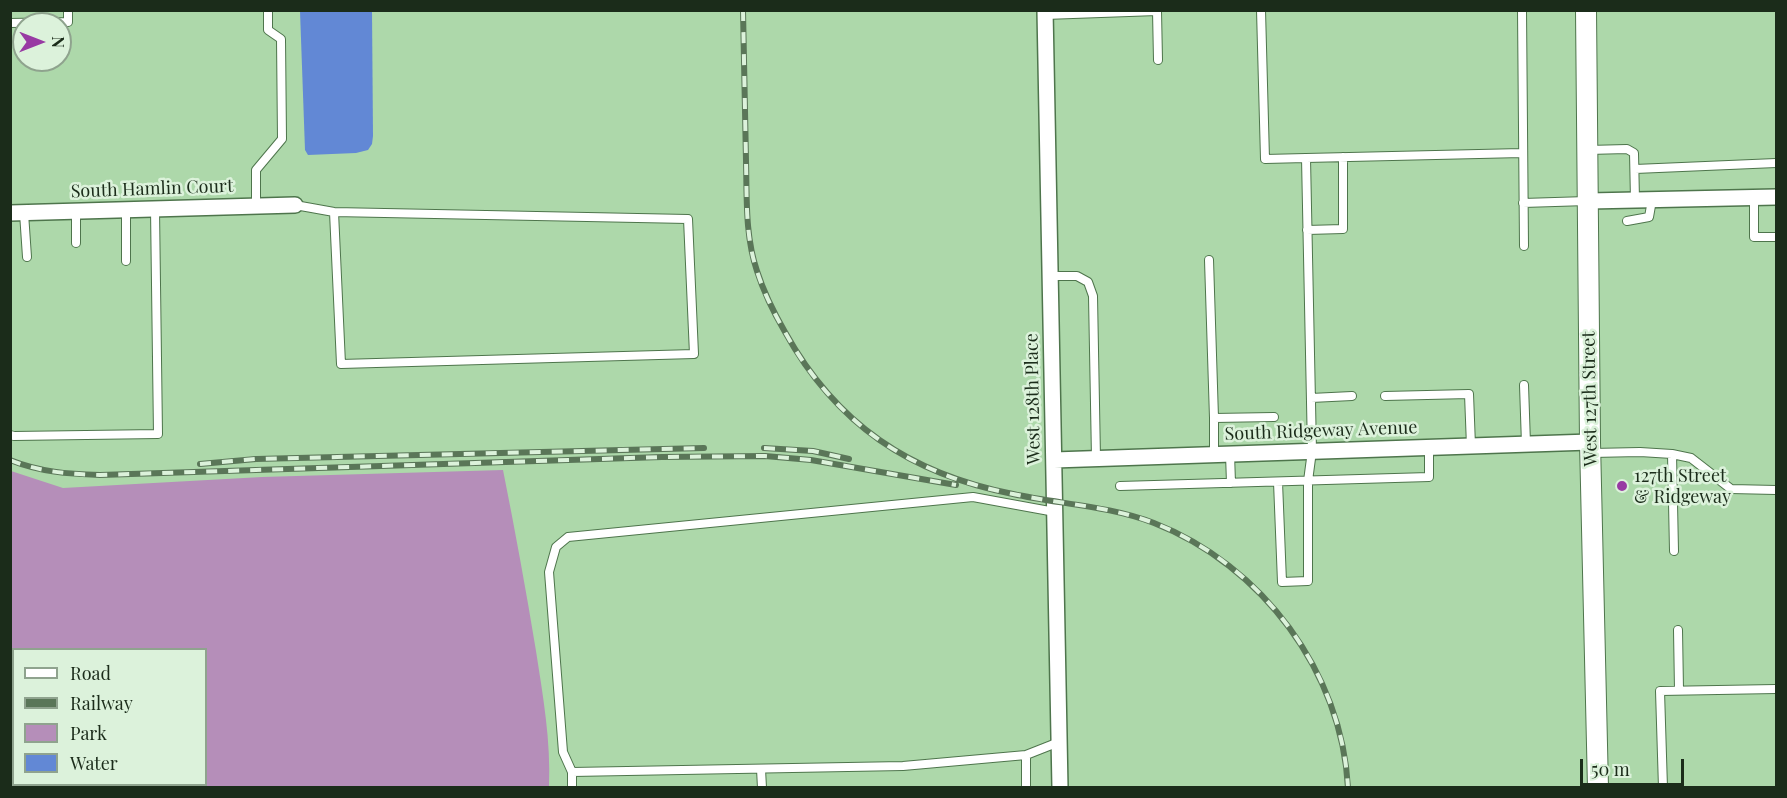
<!DOCTYPE html>
<html>
<head>
<meta charset="utf-8">
<style>
	body { margin:0 }
	#map { position:relative; width:1787px; height:798px; overflow:hidden; background:#add8aa; font-family:"Playfair Display",serif }
	canvas { display:block }
	.frame { position:absolute; inset:0; border:12px solid #1b2c1a; pointer-events:none }
	.legend { position:absolute; left:12px; top:648px; width:195px; height:138px; box-sizing:border-box; background:#dcf2db; border:2px solid #8fa38e; margin:0; padding:8px 10px; list-style:none; font-size:18px; color:#1b2c1a }
	.legend li { display:flex; align-items:center; gap:12px; height:30px }
	.legend b { width:30px; border:2px solid #8fa38e }
	.north { position:absolute; left:12px; top:12px; width:60px; height:60px; box-sizing:border-box; background:#dcf2db; border:2px solid #8fa38e; border-radius:50%; rotate:90deg; font-size:16px; font-weight:700; line-height:24px; text-align:center; color:#1b2c1a }
	.north::after { content:''; display:block; margin:auto; width:21px; height:27px; background:#983aa3; clip-path:polygon(50% 0,100% 100%,50% 72%,0 100%) }
	.scale { position:absolute; left:1580px; top:759px; width:104px; height:27px; box-sizing:border-box; border:3px solid #1b2c1a; border-top:0; padding-left:8px; font-size:18px; line-height:21px; white-space:nowrap; color:#1b2c1a; -webkit-text-stroke:4px #dcf2db; paint-order:stroke }
</style>
</head>
<body>
<div id="map">
<canvas width="1787" height="798"></canvas>
<div class="frame"></div>
<ul class="legend">
<li><b style="height:8px;background:#fff"></b>Road</li>
<li><b style="height:8px;background:#5a7658"></b>Railway</li>
<li><b style="height:16px;background:#b58eb9"></b>Park</li>
<li><b style="height:16px;background:#6288d5"></b>Water</li>
</ul>
<div class="north">N</div>
<div class="scale">50 m</div>
</div>
<script>
const ctx = document.querySelector('canvas').getContext('2d');
ctx.lineJoin = 'round';
function fill(path, color) { ctx.fillStyle = color; ctx.fill(path, 'evenodd'); }
function trace(path, color, width, dash) { ctx.strokeStyle = color; ctx.lineWidth = width; ctx.lineCap = dash ? 'butt' : 'round'; ctx.setLineDash(dash || []); ctx.stroke(path); }
function label(font, color, halo, rows, align = 'center') {
  ctx.font = font + ' "Playfair Display",serif'; ctx.lineWidth = 5; ctx.setLineDash([]); ctx.textBaseline = 'middle'; ctx.strokeStyle = halo; ctx.fillStyle = color; for (const [text, x, y, turn = 0] of rows) {
    ctx.save(); ctx.translate(x, y); ctx.rotate((+turn || 0) * Math.PI / 180); ctx.textAlign = isNaN(turn) ? turn : align; if (halo) ctx.strokeText(text, 0, 0); ctx.fillText(text, 0, 0); ctx.restore();
  }
}
fill(new Path2D(`
	M503,470C515,530 526,590 536,651C543,696 551,741 549,787H11V471L63,488L262,477ZM14,650H206V784H14Z`), '#b58eb9');
fill(new Path2D(`
	M300,11H372L373,136L372,144L368,150L356,153L308,155L305,150Z`), '#6288d5');
const lane = new Path2D(`
	M1261,10L1265,159L1306,158
	M1522,10L1524,246
	M1045,15L1157,11L1158,60
	M10,23L68,22V10
	M1588,150L1627,149L1634,153L1635,200
	M1635,169L1776,163
	M1754,197V237H1776
	M1523,203L1587,201
	M295,205L334,212L688,219L694,354L341,364L334,212
	M256,206V170L282,139L281,39L268,30V10
	M126,210V261
	M76,211V243
	M24,213L27,257
	M1627,221L1649,217L1652,200
	M1307,230L1343,229V157
	M1209,260L1214,418
	M1050,276H1077L1088,282L1093,296L1096,458
	M1524,385L1526,444
	M1385,396L1469,394L1471,446
	M1311,398L1352,396
	M10,435L14,436L158,434L155,209
	M1592,453L1640,452L1672,454L1691,458L1731,489L1776,490
	M1214,454V418L1274,417
	M1230,454L1231,483
	M1672,454L1674,551
	M1278,482L1282,582L1308,581V481L1312,451L1306,158L1522,153
	M1120,486L1429,477V447
	M1678,630L1679,690
	M761,769L762,788
	M572,772L903,766L1026,755
	M572,788V772L563,752L549,572L556,547L568,537L973,497L1055,512
	M1026,788V755L1059,742
	M1663,788L1660,691L1776,689`);
const street = new Path2D(`
	M1045,10L1060,788
	M1589,201L1776,197
	M10,213L295,205
	M1054,460L1590,442`);
const secondary = new Path2D(`
	M1586,10L1590,442L1598,788`);
trace(lane, '#4e754c', 10);
trace(street, '#4e754c', 18);
trace(secondary, '#4e754c', 22);
trace(lane, '#fff', 8);
trace(street, '#fff', 15);
trace(secondary, '#fff', 20);
const rail = new Path2D(`
	M743,10C744,61 745,111 746,161C747,198 745,236 757,271C764,293 774,313 785,332C836,424 910,474 1013,494C1059,504 1110,506 1154,523C1262,565 1342,672 1348,788
	M764,448L813,451L849,459
	M10,460C40,472 68,474 100,475L662,457L765,456L811,460L956,485
	M200,464L256,459L704,448`);
trace(rail, '#5a7658', 6);
trace(rail, '#dcf2db', 4, [11]);
for (const [x, y, r, color] of [
	[1622,486,6,"#983aa3"]
]) { const dot = new Path2D(); dot.arc(x, y, r, 0, 2 * Math.PI); ctx.fillStyle = color; ctx.fill(dot); trace(dot, '#dcf2db', 2); }
label('18px', '#1b2c1a', '#dcf2db', [
	["South Hamlin Court",152,189,-2],
	["West 128th Place",1033,399,-91],
	["West 127th Street",1590,399,-91],
	["South Ridgeway Avenue",1321,431,-2]
]);
label('18px', '#1b2c1a', '#dcf2db', [
	["127th Street",1634,476],
	["& Ridgeway",1634,497]
], 'left');
</script>
</body>
</html>
